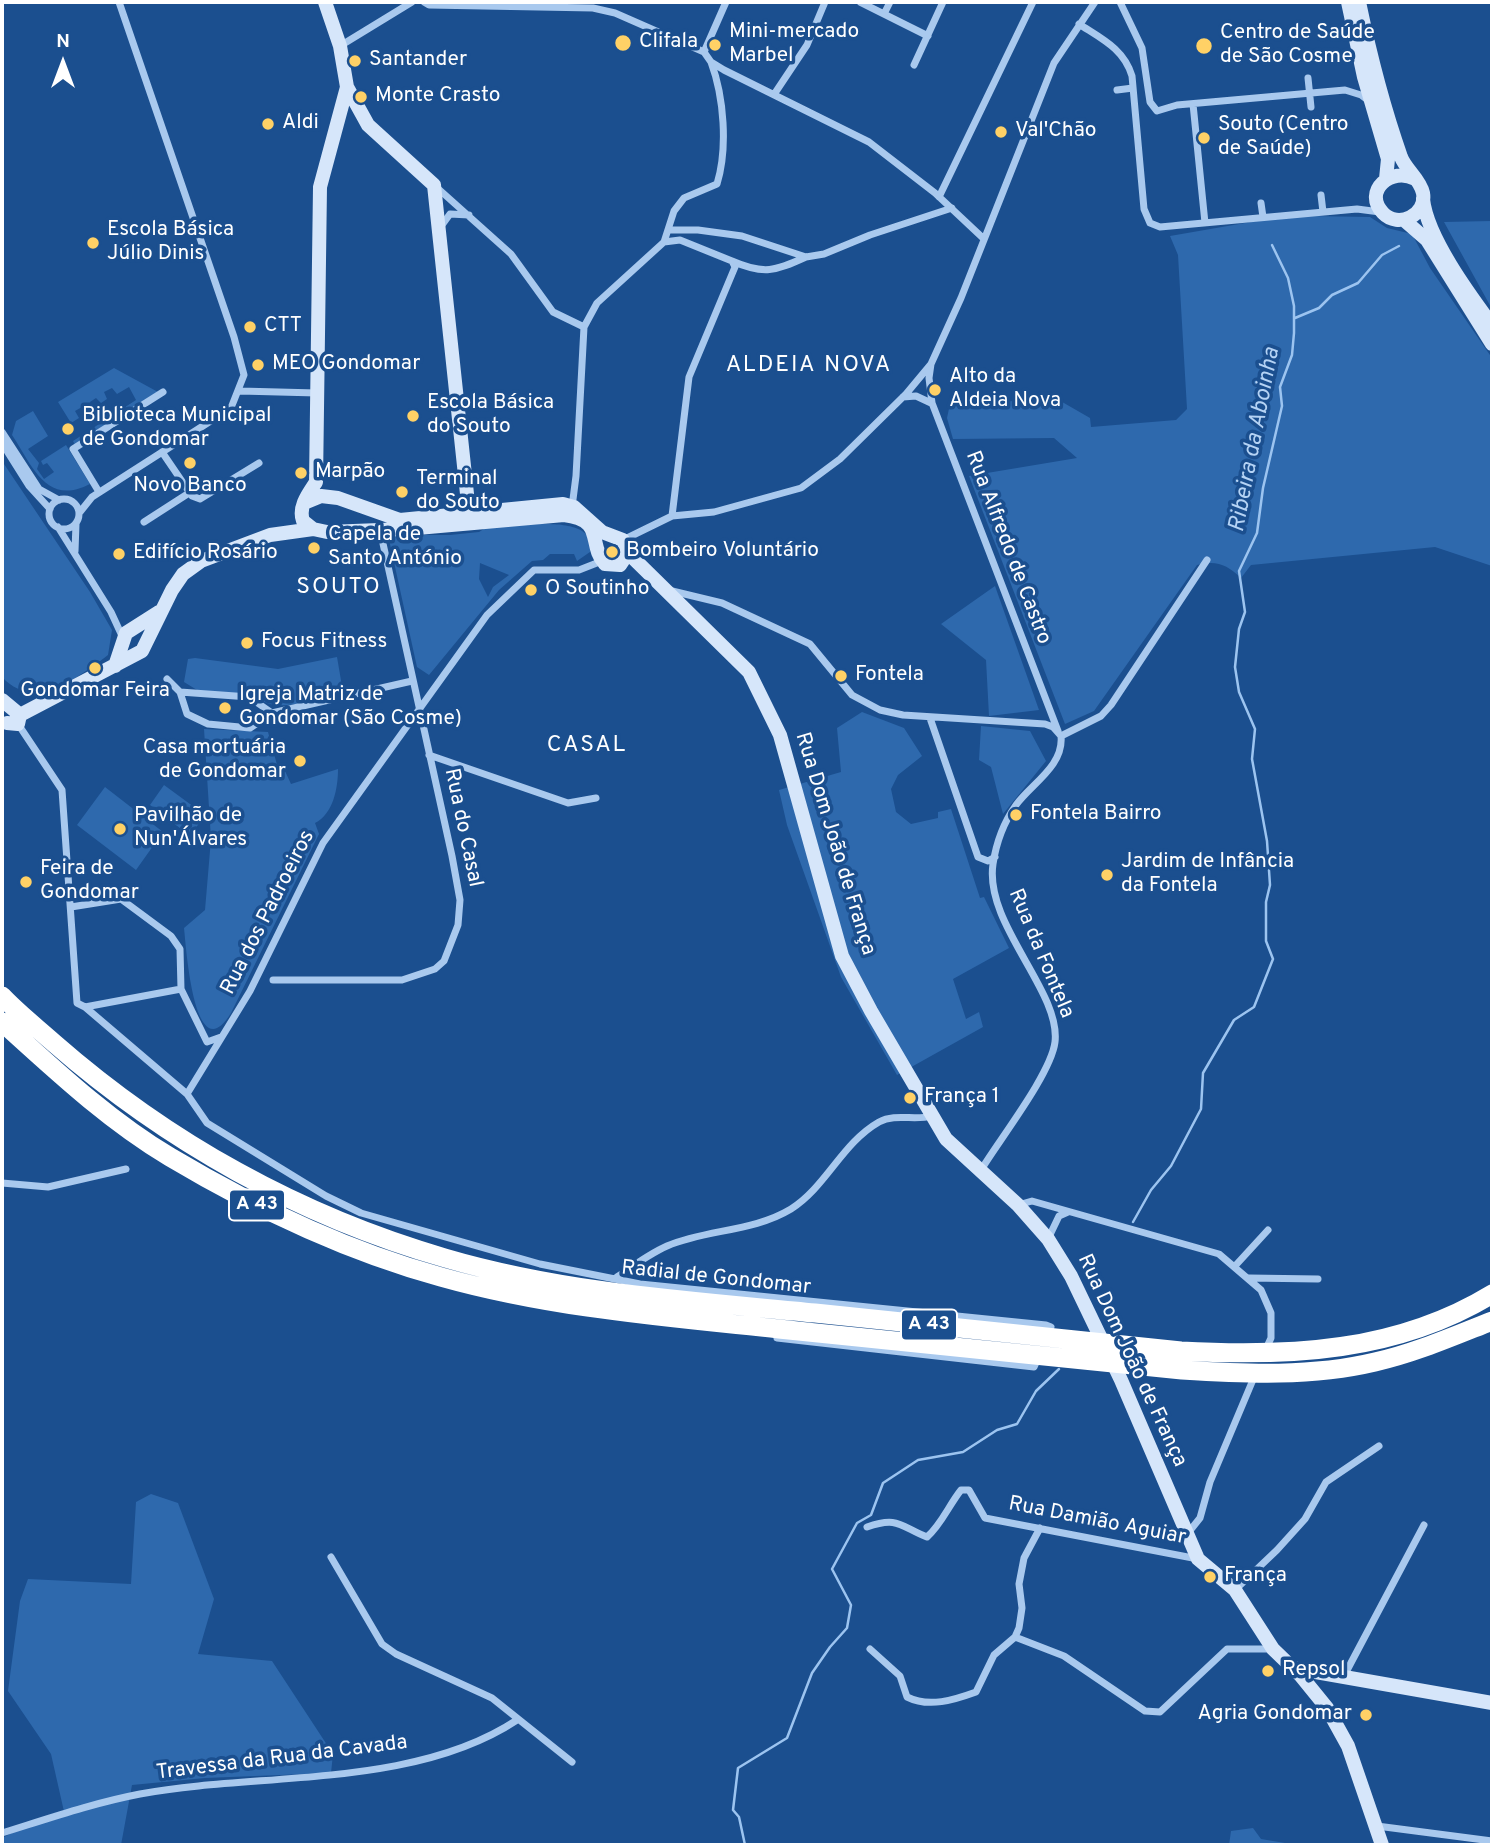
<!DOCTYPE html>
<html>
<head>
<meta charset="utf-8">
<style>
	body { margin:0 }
	#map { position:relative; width:1494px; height:1847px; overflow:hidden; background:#1b4f8f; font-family:Overpass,sans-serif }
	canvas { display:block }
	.frame { position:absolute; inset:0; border:4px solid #fff; pointer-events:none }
	.north { position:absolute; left:28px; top:28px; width:70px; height:70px; -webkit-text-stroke:5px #1b4f8f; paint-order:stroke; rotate:0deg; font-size:19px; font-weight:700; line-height:28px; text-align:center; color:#fff }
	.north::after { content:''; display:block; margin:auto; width:24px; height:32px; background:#fff; clip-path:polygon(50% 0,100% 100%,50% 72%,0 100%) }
</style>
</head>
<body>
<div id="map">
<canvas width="1494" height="1847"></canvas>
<div class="frame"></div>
<div class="north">N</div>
</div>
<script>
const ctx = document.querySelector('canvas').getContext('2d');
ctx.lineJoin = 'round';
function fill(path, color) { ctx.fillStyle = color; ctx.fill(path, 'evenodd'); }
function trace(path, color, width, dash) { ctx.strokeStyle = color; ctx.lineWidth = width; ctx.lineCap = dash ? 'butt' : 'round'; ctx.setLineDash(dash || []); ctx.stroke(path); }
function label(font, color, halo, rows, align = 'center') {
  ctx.font = font + ' Overpass,sans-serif'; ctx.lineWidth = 7; ctx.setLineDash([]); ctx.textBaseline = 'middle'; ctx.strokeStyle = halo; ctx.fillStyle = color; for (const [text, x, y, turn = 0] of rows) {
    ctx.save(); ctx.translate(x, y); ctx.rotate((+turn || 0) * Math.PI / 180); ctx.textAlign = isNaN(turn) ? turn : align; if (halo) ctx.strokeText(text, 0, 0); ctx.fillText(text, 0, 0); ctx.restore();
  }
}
fill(new Path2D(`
	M1310,216L1370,217L1387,228L1412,234L1430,268L1492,358V566L1435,547L1251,565L1241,578C1227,565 1217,560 1197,565L1094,711L1065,724L969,476L1077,458L1054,438L953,439L947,418L950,404L1057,399L1090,418L1091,427L1176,420L1187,409L1178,255L1170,236L1268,219Z
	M1492,221V309L1444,222Z
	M114,368L158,392L75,445L73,441L136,400L129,387L117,394L112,388L104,392L107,399L101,403L96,398L90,402L93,409L87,412L82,407L75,411L79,418L71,423L58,402Z
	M33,411L48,436L28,449L39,463L37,469L44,479L54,472L47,463L43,465L41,461L66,445L90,484C46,507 32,465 12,435L16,421Z
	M2,461L90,592L112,630L108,655C79,677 34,712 2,677Z
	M540,524C559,524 596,524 590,552L577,561L574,554H550L543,560L532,561L499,590L429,675L417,667L388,535H450L479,532L487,527ZM480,563L509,575L493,587L488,597L479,579Z
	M995,586L1039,710L989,716L986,660L941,624Z
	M337,657L343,692C321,697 275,716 258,697L197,690L184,682L188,659L195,658L278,669Z
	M862,712L904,728L922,756L898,775L891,789L896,812L911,824L938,818V812L951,809L980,898L984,897L1009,948L953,979L966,1019L979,1012L983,1027L897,1075L841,977L787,825L779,790L841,772L837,728Z
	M981,726L1030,731L1046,761L1003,814L991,767L979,760Z
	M204,729L268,732L279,772L285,771L291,784L338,769C338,789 333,814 315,823L319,834L231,1013C194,1073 186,945 184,928L205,910L211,839Z
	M164,785L205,815L190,836L150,805Z
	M105,787L163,832L136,870L77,825Z
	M151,1494L178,1503L214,1599L198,1654L272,1661L333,1754L331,1773L205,1778L132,1785L121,1845H2V1838L22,1828L65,1816L51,1754L8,1691L20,1601L28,1579L131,1584L136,1502Z
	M1253,1828L1261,1839L1297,1845H1229L1231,1831Z`), '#2e69ad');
trace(new Path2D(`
	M1295,318L1319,308L1332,295L1358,283L1382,255L1399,246
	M1133,1222L1151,1190L1171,1166L1201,1109L1203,1073L1234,1020L1254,1007L1273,959L1266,941V902L1270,885L1267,841L1252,759L1255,729L1239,692L1235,667L1239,629L1245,612L1239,571L1257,533L1263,488L1282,406L1280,387L1292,355L1294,333V306L1288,278L1272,245
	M745,1845L739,1817L733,1810L738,1768L787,1738L812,1673L830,1647L847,1628L851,1605L832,1569L857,1523L871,1515L883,1483L918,1460L963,1452L997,1430L1017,1424L1036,1391L1059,1369`), '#9cc4f0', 2.5);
trace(new Path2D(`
	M424,2L429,5L593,8L615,13L704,52L711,62L724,70L869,142L935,193L984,239
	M860,2L928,36
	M1120,2L1142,48L1150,102L1157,111L1177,105L1345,90L1361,95L1369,101
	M884,14L890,2
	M1079,24C1102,39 1124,49 1132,76L1144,209L1150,223L1160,227L1357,209L1380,212
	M340,46L412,2
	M704,52L726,2
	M914,65L943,2
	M1308,78L1311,107
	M1117,90L1133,88
	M775,93L807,45L825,2
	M1193,104L1205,223
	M434,185L511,254L553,312L584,327
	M1321,195L1323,212
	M939,197L1033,2
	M1261,203L1263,217
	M442,225L450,214L469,215
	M669,230H698L742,236L806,257L824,254L870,235L952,208
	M664,242L674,211L684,198L717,184C728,148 724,97 711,62
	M732,261C764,275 775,271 806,257
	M931,364L929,378L932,403L1058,731
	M240,391L317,393
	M903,397L916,396L931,403
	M2,432L39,489L59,500
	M2,443L29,486L50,509
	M162,452L192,496L200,499L259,463
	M99,492L73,449L163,392
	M49 514a15 15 0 1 1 30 0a15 15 0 1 1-30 0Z
	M572,507L576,476L584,327L597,303L664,242L680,240L732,261L735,267L689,377L672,516
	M80,512L92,497L231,408L244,375L234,337L119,2
	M144,522L189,493
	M58,527L111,612L123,638
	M623,540L672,516L714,512L801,488L840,459L906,394L931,364L961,298L1054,63L1095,2
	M75,551L76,524
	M668,590L722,603L810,644L852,695L880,710L903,715L1045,724L1053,727L1061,736
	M167,679L180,692L187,714L208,724L250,728L272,713L412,681
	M180,692L249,697L272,713
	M930,718L978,857L988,861L995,857
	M18,724L62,790L77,1003L85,1007L181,989
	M1061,736L1101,716L1111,705L1207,560
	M429,755L568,803L596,798
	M71,907L121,899L171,936L180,949L181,989
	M273,980H402L435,969L444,961L458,925L460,900L452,856L380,530
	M181,989L207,1042L221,1037
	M85,1007L187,1094L250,991L323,843L487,615L534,570H579L602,561
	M187,1094L207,1123L326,1196L361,1213L540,1264L640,1284L1046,1325L1051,1327L1048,1335
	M981,1170C999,1140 1051,1074 1055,1042C1061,991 984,924 993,864C996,844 1004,822 1016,805C1031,784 1064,766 1061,736
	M2,1183L48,1187L126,1169
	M1018,1205L1032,1201L1219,1254L1261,1290L1271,1313V1338L1265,1351
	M1048,1239L1059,1216L1068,1212
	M1235,1266L1268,1230
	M617,1277C633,1266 649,1254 667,1246C707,1229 753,1232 791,1209C826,1187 842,1143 879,1122C896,1113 914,1121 932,1116
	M1249,1278L1318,1279
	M777,1338L1034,1367L1039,1356
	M867,1527C898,1516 900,1526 927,1537C941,1525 949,1505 961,1490H969L985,1518L1198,1559
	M1188,1533L1200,1518L1210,1482L1255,1375
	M331,1557L382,1644L396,1654L492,1698L572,1762
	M1235,1590L1277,1550L1305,1519L1326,1482L1379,1446
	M1015,1637L1064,1656L1145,1711L1160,1712L1227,1649H1272
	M870,1649L900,1676L907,1697C929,1708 954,1700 976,1692L994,1655L1015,1637L1019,1628L1022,1608L1019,1584L1024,1558L1040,1528
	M1344,1676L1424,1525
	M1377,1826L1492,1841
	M2,1833C47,1819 93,1803 140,1794C258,1772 413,1789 517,1720`), '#a9c9ee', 7);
trace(new Path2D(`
	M1348,2L1364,77L1388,159L1386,179
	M1359,2C1370,55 1383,106 1401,157C1406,170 1420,179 1423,193C1427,215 1398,229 1383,213C1362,191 1392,166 1415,179
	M347,87L368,125L434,185L470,522
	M1423,199C1427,237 1469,294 1492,325
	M1404,220L1427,240L1492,344
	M304,503L321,496L338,498L400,520L563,504L574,507L602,532L623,540L628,553L620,565L605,564C587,544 606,520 564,515L406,529L327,532L313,529L303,521C298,507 308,494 316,482L320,187L347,87L340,46L325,2
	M628,553L749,672L780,735L842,956L871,1011L946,1139L1018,1205L1048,1239L1071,1276L1121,1380L1198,1559L1235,1590L1273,1649L1301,1676L1327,1708L1348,1746L1382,1845
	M115,666L126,633L159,612
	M2,700L20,715
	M20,715L142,651L172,590L183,574L201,561L270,535L313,529
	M7,723L18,724L20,715
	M1293,1668L1492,1703`), '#d6e6fa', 14);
trace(new Path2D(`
	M2,996C18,1013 36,1027 54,1043C167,1142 300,1216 445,1258C564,1293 692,1301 815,1313C937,1326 1059,1339 1181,1351C1289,1357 1397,1352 1492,1294
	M2,1022C55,1070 108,1120 170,1157C254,1207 346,1251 441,1277C551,1308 666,1317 779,1329C913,1343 1047,1356 1182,1370C1246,1374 1312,1377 1375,1362C1415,1353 1454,1336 1492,1321`), '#fff', 19);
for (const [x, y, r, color] of [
	[623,43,9,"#ffd166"],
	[715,45,7,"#ffd166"],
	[1204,46,9,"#ffd166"],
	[355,61,7,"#ffd166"],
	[361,97,7,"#ffd166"],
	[268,124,7,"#ffd166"],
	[1001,132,7,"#ffd166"],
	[1204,138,7,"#ffd166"],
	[93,243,7,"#ffd166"],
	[250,327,7,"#ffd166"],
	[258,365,7,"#ffd166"],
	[935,390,7,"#ffd166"],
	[413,416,7,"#ffd166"],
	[68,429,7,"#ffd166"],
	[190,463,7,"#ffd166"],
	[301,473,7,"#ffd166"],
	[402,492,7,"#ffd166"],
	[314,548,7,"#ffd166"],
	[612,552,7,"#ffd166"],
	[119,554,7,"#ffd166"],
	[531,590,7,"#ffd166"],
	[247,643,7,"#ffd166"],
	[95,668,7,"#ffd166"],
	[841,676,7,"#ffd166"],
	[225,708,7,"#ffd166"],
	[300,761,7,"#ffd166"],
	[1016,815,7,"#ffd166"],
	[120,829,7,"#ffd166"],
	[1107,875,7,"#ffd166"],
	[26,882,7,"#ffd166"],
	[910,1098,7,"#ffd166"],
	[1210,1577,7,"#ffd166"],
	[1268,1671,7,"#ffd166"],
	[1366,1715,7,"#ffd166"]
]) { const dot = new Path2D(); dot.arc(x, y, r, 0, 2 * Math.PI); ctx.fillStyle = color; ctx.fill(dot); trace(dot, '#1b4f8f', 2.5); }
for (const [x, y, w] of [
	[257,1205,56],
	[929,1325,56]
]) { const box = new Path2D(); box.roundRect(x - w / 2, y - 15.5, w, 31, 5); ctx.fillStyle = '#1b4f8f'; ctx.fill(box); trace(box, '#fff', 2); }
label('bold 19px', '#fff', null, [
	["A 43",257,1205],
	["A 43",929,1325]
]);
label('21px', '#fff', '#1b4f8f', [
	["Mini-mercado",729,33],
	["Marbel",729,57],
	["Centro de Saúde",1220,34],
	["de São Cosme",1220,58],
	["Clifala",639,43],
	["Santander",369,61],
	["Monte Crasto",375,97],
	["Aldi",282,124],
	["Souto (Centro",1218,126],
	["de Saúde)",1218,150],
	["Val'Chão",1015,132],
	["Escola Básica",107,231],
	["Júlio Dinis",107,255],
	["CTT",264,327],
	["MEO Gondomar",272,365],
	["Alto da",949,378],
	["Aldeia Nova",949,402],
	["Escola Básica",427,404],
	["do Souto",427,428],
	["Biblioteca Municipal",82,417],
	["de Gondomar",82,441],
	["Marpão",315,473],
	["Terminal",416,480],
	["do Souto",416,504],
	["Novo Banco",190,487,"center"],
	["Capela de",328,536],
	["Santo António",328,560],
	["Bombeiro Voluntário",626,552],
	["Edifício Rosário",133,554],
	["O Soutinho",545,590],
	["Focus Fitness",261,643],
	["Fontela",855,676],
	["Gondomar Feira",95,692,"center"],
	["Igreja Matriz de",239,696],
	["Gondomar (São Cosme)",239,720],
	["Casa mortuária",286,749,"right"],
	["de Gondomar",286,773,"right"],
	["Fontela Bairro",1030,815],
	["Pavilhão de",134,817],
	["Nun'Álvares",134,841],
	["Jardim de Infância",1121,863],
	["da Fontela",1121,887],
	["Feira de",40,870],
	["Gondomar",40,894],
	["França 1",924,1098],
	["França",1224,1577],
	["Repsol",1282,1671],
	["Agria Gondomar",1352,1715,"right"]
], 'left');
label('21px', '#fff', '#1b4f8f', [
	["Rua Alfredo de Castro",1007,548,69],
	["Rua do Casal",462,828,78],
	["Rua Dom João de França",834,844,73],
	["Rua dos Padroeiros",269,913,-63],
	["Rua da Fontela",1040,954,67],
	["Radial de Gondomar",716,1279,6],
	["Rua Dom João de França",1131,1361,65],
	["Rua Damião Aguiar",1097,1522,11],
	["Travessa da Rua da Cavada",282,1759,-7]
]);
ctx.letterSpacing = '2px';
label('23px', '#fff', '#1b4f8f', [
	["ALDEIA NOVA",809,366],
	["SOUTO",339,588],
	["CASAL",587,746]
]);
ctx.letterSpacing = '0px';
label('italic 23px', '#b5d3f5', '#1b4f8f', [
	["Ribeira da Aboinha",1256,440,-79]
]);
</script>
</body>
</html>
